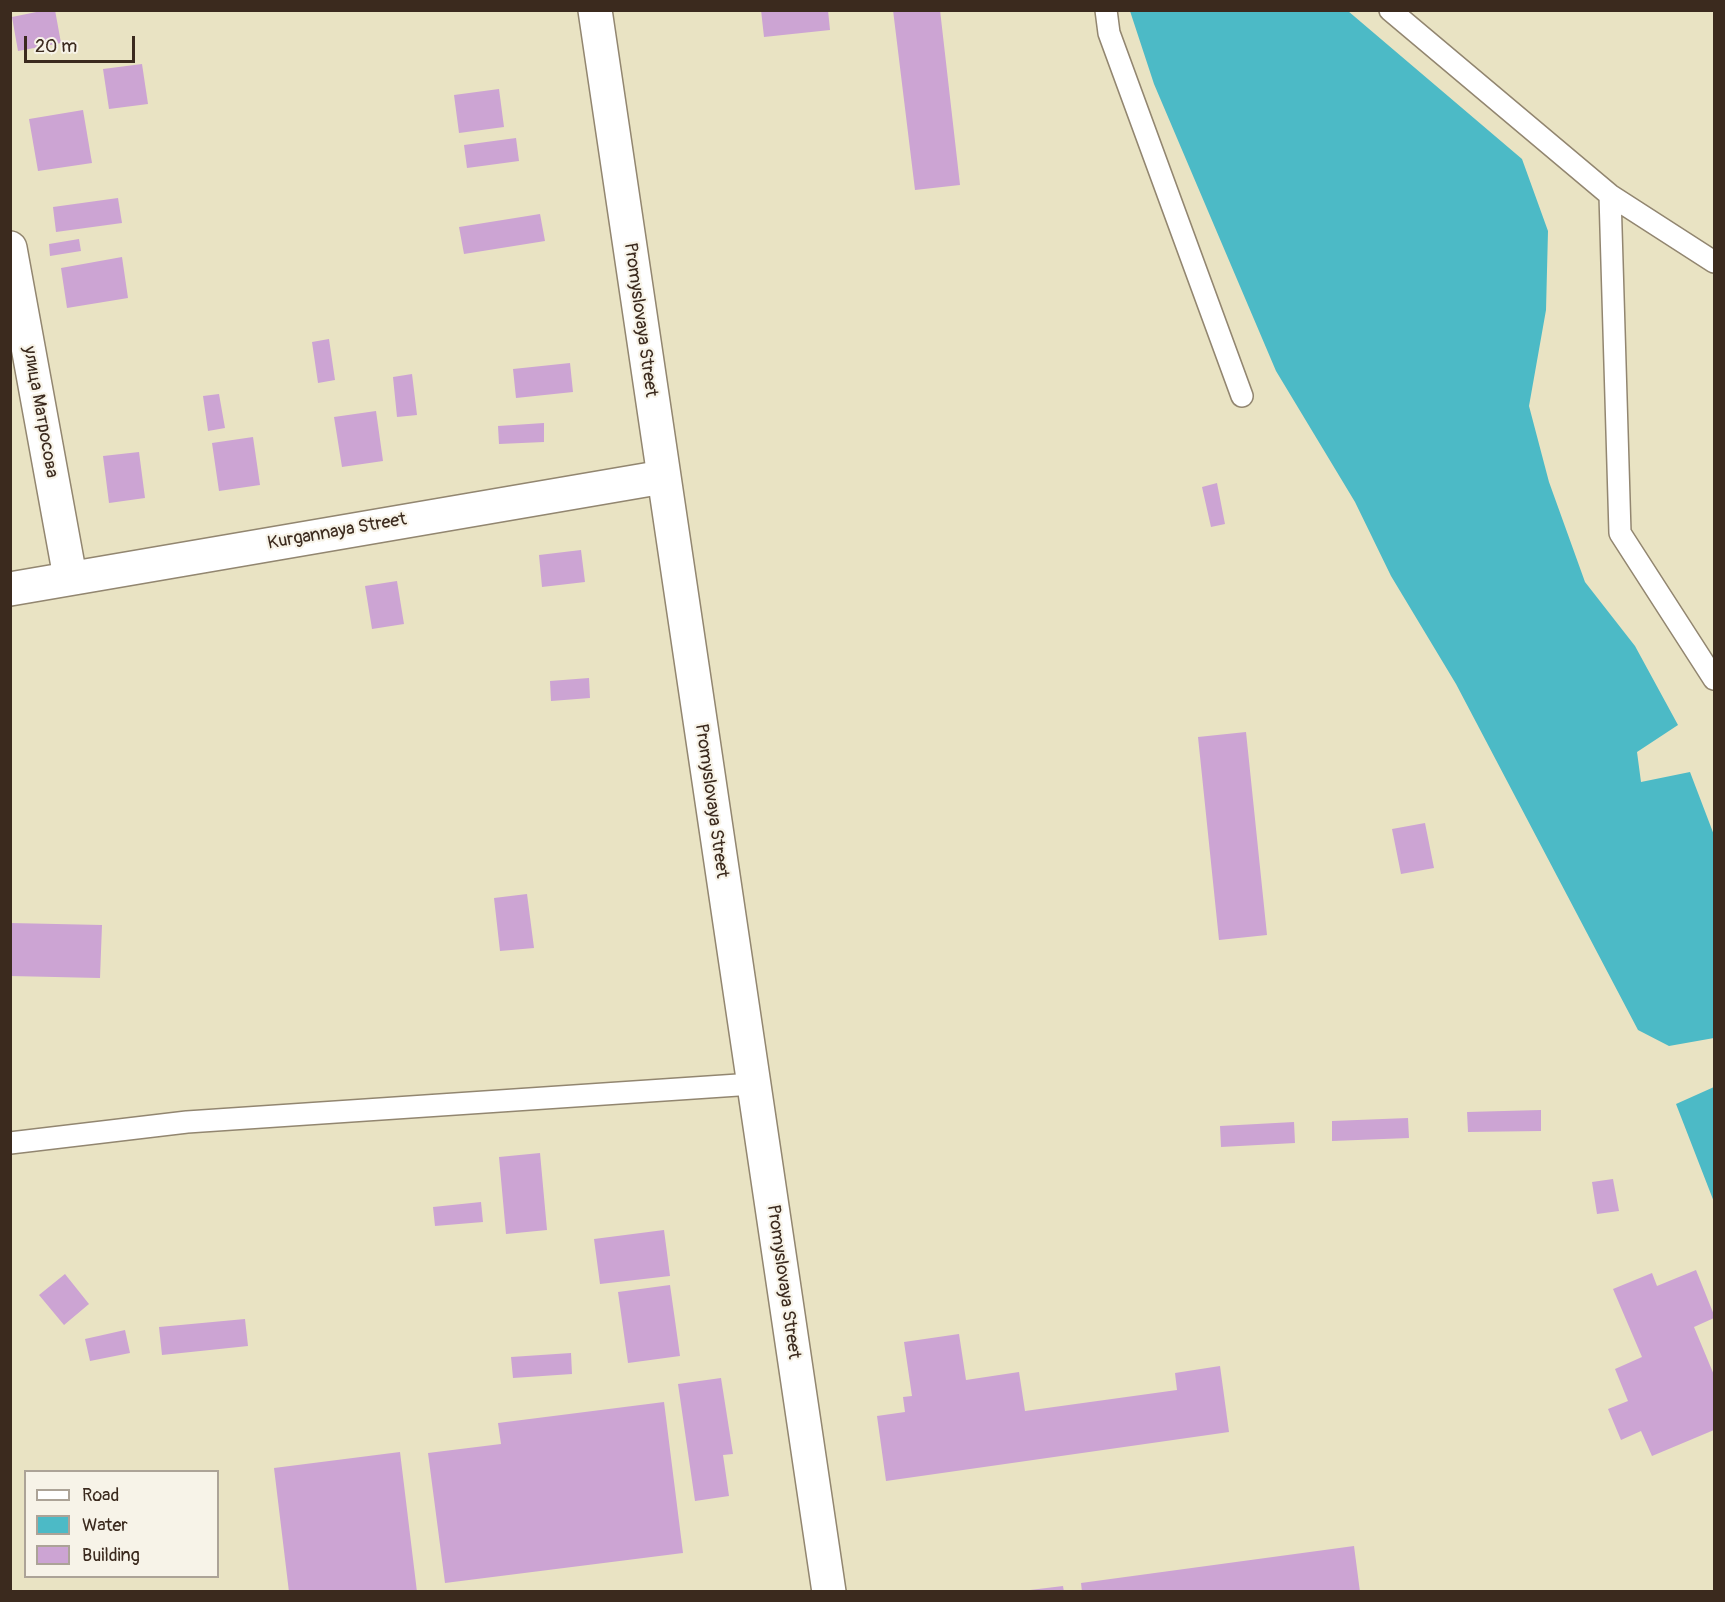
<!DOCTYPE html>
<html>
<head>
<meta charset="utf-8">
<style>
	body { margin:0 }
	#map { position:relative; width:1725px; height:1602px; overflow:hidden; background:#e9e3c3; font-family:Pangolin,sans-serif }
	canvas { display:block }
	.frame { position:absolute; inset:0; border:12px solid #3b2a1e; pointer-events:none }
	.legend { position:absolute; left:24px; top:1470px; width:195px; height:108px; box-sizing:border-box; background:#f7f3e8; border:2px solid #aca397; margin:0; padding:8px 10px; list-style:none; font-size:18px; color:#3b2a1e }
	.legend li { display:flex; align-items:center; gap:12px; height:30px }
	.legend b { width:30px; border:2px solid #aca397 }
	.scale { position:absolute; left:24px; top:36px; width:111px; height:27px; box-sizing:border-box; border:3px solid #3b2a1e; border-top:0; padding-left:8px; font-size:18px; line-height:21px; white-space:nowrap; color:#3b2a1e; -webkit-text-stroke:4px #f7f3e8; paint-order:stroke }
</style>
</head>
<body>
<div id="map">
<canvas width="1725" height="1602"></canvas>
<div class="frame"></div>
<ul class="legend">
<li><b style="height:8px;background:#fff"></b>Road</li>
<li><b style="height:16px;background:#4cbac6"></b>Water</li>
<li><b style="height:16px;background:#cca4d3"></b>Building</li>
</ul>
<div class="scale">20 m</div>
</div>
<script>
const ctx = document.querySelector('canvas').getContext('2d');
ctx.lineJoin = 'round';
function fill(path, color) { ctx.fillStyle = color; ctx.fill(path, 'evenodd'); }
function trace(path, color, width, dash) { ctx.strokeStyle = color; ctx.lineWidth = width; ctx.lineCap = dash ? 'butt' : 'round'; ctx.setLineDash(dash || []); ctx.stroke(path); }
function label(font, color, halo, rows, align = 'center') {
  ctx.font = font + ' Pangolin,sans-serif'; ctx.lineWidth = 4.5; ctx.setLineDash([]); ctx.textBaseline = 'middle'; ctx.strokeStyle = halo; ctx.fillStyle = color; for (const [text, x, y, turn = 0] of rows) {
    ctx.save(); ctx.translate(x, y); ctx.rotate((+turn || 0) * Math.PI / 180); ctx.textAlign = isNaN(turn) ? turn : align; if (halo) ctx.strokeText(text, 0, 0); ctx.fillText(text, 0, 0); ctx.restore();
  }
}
fill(new Path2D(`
	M1130,11H1348L1522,159L1548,231L1546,310L1529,406L1549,482L1585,582L1635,646L1678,725L1637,752L1641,782L1690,772L1714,835V1038L1669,1046L1638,1030L1456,684L1391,576L1355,502L1276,371L1154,84Z
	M1714,1087V1202L1676,1104Z`), '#4cbac6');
fill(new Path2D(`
	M46,10H55L61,43L18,51L12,17Z
	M761,10H828L830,30L764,37Z
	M893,10H940L960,185L915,190Z
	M142,64L148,104L109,109L103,69Z
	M499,89L504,127L459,133L454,95Z
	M83,110L92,163L38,171L29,119Z
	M516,138L519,161L467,168L464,145Z
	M118,198L122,223L56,232L53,207Z
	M540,214L545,241L464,254L459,227Z
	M79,239L81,251L50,256L49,244Z
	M122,257L128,298L67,308L61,268Z
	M329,339L335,380L318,383L312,342Z
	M570,363L573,392L516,398L513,369Z
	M412,374L417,415L397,417L393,377Z
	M219,394L225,428L208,431L203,396Z
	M376,411L383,461L342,467L334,417Z
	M544,423V442L499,444L498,426Z
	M253,437L260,485L219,491L212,443Z
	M139,452L145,498L109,503L103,456Z
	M1217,483L1225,524L1211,527L1202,487Z
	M581,550L585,582L542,587L539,555Z
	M397,581L404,624L372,629L365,586Z
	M589,678L590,698L551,701L550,681Z
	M1246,732L1267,935L1219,940L1198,737Z
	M1425,823L1434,868L1401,874L1392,829Z
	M527,894L534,948L500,951L494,898Z
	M10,923L102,925L100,978L10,976Z
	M1541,1110V1131L1468,1132L1467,1112Z
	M1408,1118L1409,1138L1332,1141V1121Z
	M1294,1122L1295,1143L1221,1147L1220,1126Z
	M540,1153L547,1230L506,1234L499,1157Z
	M1613,1179L1619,1211L1597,1214L1592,1182Z
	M481,1202L483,1222L435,1226L433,1207Z
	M664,1230L670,1276L600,1284L594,1239Z
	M1696,1270L1714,1315V1318L1694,1327L1714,1375V1430L1652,1456L1641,1431L1621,1440L1608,1409L1628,1401L1615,1369L1642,1357L1613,1289L1652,1273L1657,1286Z
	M65,1274L89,1304L64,1325L39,1295Z
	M670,1285L680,1356L628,1363L618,1292Z
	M245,1319L248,1346L162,1355L159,1327Z
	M125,1330L130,1353L90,1361L85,1339Z
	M959,1334L966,1380L1019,1372L1025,1411L1177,1390L1175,1373L1220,1366L1229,1432L886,1481L877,1416L905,1412L903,1397L912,1396L904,1342Z
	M571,1353L572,1374L513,1378L511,1357Z
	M721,1378L733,1454L723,1455L729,1496L695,1501L678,1384Z
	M664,1402L683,1553L445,1583L428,1453L501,1444L498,1423Z
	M400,1452L417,1592H289L274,1468Z
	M1354,1546L1360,1592H1082L1081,1583Z
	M1063,1586L1064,1592H1030V1590Z`), '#cca4d3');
const service = new Path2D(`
	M1106,10L1109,33L1242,396
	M1390,10L1610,195L1714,262
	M1610,195L1620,533L1714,679
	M10,1143L187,1122L753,1084`);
const minor = new Path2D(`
	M10,248L70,577
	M10,589L663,477`);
const secondary = new Path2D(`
	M595,10L829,1592`);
trace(service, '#928670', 24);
trace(minor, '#928670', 36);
trace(secondary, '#928670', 36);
trace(service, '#fff', 21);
trace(minor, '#fff', 33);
trace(secondary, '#fff', 33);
label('18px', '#3b2a1e', '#f7f3e8', [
	["Promyslovaya Street",640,320,82],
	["улица Матросова",40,412,80],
	["Kurgannaya Street",337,532,-10],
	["Promyslovaya Street",711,801,82],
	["Promyslovaya Street",783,1282,82]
]);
</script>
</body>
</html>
